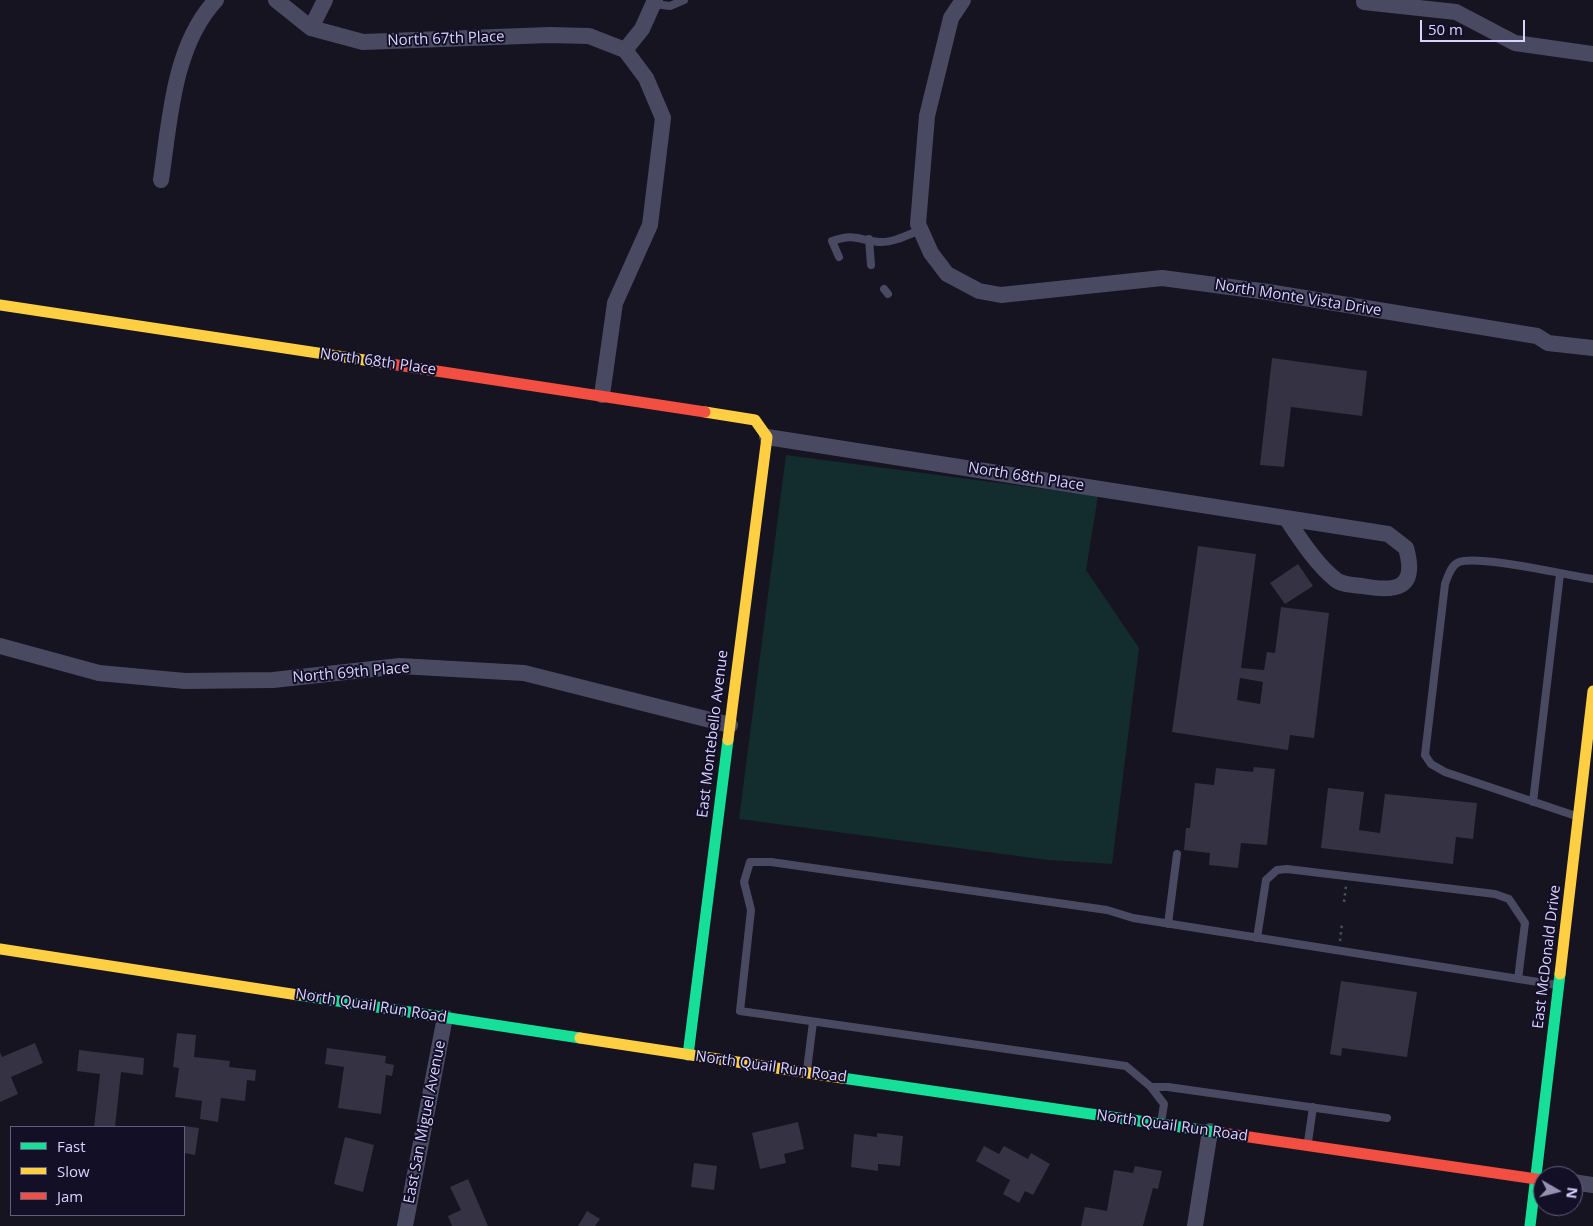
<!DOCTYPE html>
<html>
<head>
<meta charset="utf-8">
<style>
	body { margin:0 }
	#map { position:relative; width:1593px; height:1226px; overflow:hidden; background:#161421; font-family:"Open Sans",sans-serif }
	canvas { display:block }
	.legend { position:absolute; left:10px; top:1126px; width:175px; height:90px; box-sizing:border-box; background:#130f26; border:1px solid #625e7d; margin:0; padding:6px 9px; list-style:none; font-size:15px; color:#d9d4ff }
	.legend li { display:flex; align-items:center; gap:10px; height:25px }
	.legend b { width:25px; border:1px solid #625e7d }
	.north { position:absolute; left:1533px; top:1166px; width:50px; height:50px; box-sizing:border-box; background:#130f26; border:1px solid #625e7d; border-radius:50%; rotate:98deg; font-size:14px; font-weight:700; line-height:20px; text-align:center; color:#d9d4ff }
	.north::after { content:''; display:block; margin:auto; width:18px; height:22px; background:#9591b1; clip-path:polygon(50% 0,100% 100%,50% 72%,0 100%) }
	.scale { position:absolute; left:1420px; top:20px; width:105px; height:22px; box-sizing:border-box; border:2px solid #d9d4ff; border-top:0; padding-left:6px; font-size:15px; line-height:18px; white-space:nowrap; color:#d9d4ff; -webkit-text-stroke:4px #130f26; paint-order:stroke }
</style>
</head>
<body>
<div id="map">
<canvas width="1593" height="1226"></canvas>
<ul class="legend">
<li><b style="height:6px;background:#16e098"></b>Fast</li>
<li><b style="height:6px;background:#ffcf43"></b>Slow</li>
<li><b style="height:6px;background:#f24e42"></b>Jam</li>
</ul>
<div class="north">N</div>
<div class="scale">50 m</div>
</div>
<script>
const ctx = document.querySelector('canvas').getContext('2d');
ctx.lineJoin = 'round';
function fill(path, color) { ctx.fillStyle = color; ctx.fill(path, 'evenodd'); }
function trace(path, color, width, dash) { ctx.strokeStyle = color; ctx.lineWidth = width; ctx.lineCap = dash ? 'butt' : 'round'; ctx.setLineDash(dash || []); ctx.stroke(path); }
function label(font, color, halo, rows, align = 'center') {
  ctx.font = font + ' "Open Sans",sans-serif'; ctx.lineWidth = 4; ctx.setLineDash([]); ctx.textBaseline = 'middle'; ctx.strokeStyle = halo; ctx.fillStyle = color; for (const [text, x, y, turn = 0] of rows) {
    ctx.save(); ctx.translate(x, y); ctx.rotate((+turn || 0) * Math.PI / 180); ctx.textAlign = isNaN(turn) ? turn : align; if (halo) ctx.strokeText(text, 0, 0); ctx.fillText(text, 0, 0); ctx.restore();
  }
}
fill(new Path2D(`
	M786,455L1098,496L1086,570L1139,648L1112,864L1048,860L739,819Z`), '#132c2d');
fill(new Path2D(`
	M1272,358L1367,371L1362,416L1291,407L1284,467L1260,465Z
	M1198,546L1256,554L1241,668L1264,670L1267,652L1275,653L1281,607L1329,613L1314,738L1290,735L1288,750L1172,732ZM1240,678L1263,682L1260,704L1237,700Z
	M1298,564L1313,586L1285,604L1270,583Z
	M1254,767L1275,769L1267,845L1241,843L1238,868L1209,865L1210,853L1184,850L1186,828H1190L1195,783L1214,785L1216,768L1253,772Z
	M1328,788L1364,792L1359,830L1380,833L1385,794L1477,803L1473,839L1456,837L1453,864L1321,848Z
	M1341,981L1417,992L1407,1057L1342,1048L1341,1056L1330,1054Z
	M177,1033L196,1035L194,1057L230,1061L229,1067L256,1070L255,1081L247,1080L245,1101L221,1098L218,1122L200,1119L202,1101L175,1097L179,1068L173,1067Z
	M35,1043L43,1063L11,1077L18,1094L0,1102V1052L2,1057Z
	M327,1048L386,1056L385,1063L394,1065L392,1076L386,1075L381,1114L338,1108L344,1067L325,1064Z
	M79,1050L144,1058L143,1075L121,1072L115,1127H94L100,1074L77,1071Z
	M798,1122L804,1149L784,1154L786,1163L760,1169L752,1133Z
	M184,1126L199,1128L195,1155L184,1153Z
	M877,1133L903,1136L900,1166L878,1164V1171L851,1167L854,1134L877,1137Z
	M345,1137L374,1145L363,1192L334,1184Z
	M984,1146L999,1154L1004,1146L1028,1159L1031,1153L1050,1164L1033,1195L1025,1191L1019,1203L1003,1194L1010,1180L976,1161Z
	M694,1163L717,1166L714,1190L691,1187Z
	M1135,1166L1162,1171L1158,1189L1153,1188L1143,1226H1081L1085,1207L1107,1211L1114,1170L1133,1173Z
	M468,1179L488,1226H452L448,1216L461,1210L450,1187Z
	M587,1211L600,1219L595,1226H578Z`), '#343243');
trace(new Path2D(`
	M1344,902L1346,886
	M1340,941L1342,923`), '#44505f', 2.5, [2.5, 4]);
trace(new Path2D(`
	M654,4L670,6L684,0
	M869,239L871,265
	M839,257L832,241C856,233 857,240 879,242C892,243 908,235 920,230
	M884,289L888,294
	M1533,802L1560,574
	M1576,816L1445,772L1431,764L1425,755L1445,584C1448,576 1451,565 1459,562C1480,555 1566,575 1593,579
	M1168,924L1177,854
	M1257,938L1266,880L1277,870L1287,869L1495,894L1509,899L1525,923L1518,979
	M807,1070L813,1022
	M1151,1087L1164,1104L1161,1123
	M1387,1118L1168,1087H1151L1126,1066L740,1011L751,910L744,882L750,862H771L1107,910L1133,918L1557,985
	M1308,1142L1313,1107`), '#4a4962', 8);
trace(new Path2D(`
	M276,0L311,28L363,42L549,35L589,36L625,50
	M963,0L951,18L927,116L918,224L931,253L947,274L979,291L1001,295L1162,278L1268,292L1537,336L1548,343L1593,348
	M1364,2L1456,12L1515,43L1593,54
	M311,28L325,0
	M625,50L642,29L655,0
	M161,180C170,120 173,46 216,0
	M602,395L615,303L650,225L663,118L646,78L625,50
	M767,437L1388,534L1406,548C1418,590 1395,592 1362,586C1355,585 1342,585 1336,580C1316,564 1300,539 1286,518
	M0,646L99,673L185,681L273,680L400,666L524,673L730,725
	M1573,1182L1593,1185
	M405,1226L445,1017
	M1195,1226L1210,1131`), '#4a4962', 16);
trace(new Path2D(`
	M298,995L580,1038
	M688,1055L728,740
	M842,1078L1222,1133
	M1530,1226L1560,974`), '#16e098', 11);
trace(new Path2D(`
	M0,305L384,363
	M705,412L755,420L767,437L728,740
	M0,949L298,995
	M1560,974L1593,691
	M580,1038L842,1078`), '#ffcf43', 11);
trace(new Path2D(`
	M384,363L705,412
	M1222,1133L1543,1180`), '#f24e42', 11);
label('15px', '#d9d4ff', '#130f26', [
	["North 67th Place",446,39,-2],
	["North Monte Vista Drive",1298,298,9],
	["North 68th Place",378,362,8],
	["North 68th Place",1026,477,9],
	["North 69th Place",351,673,-5],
	["East Montebello Avenue",713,734,-83],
	["East McDonald Drive",1547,957,-83],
	["North Quail Run Road",371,1006,9],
	["North Quail Run Road",771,1067,8],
	["East San Miguel Avenue",425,1122,-79],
	["North Quail Run Road",1172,1126,8]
]);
</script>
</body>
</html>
